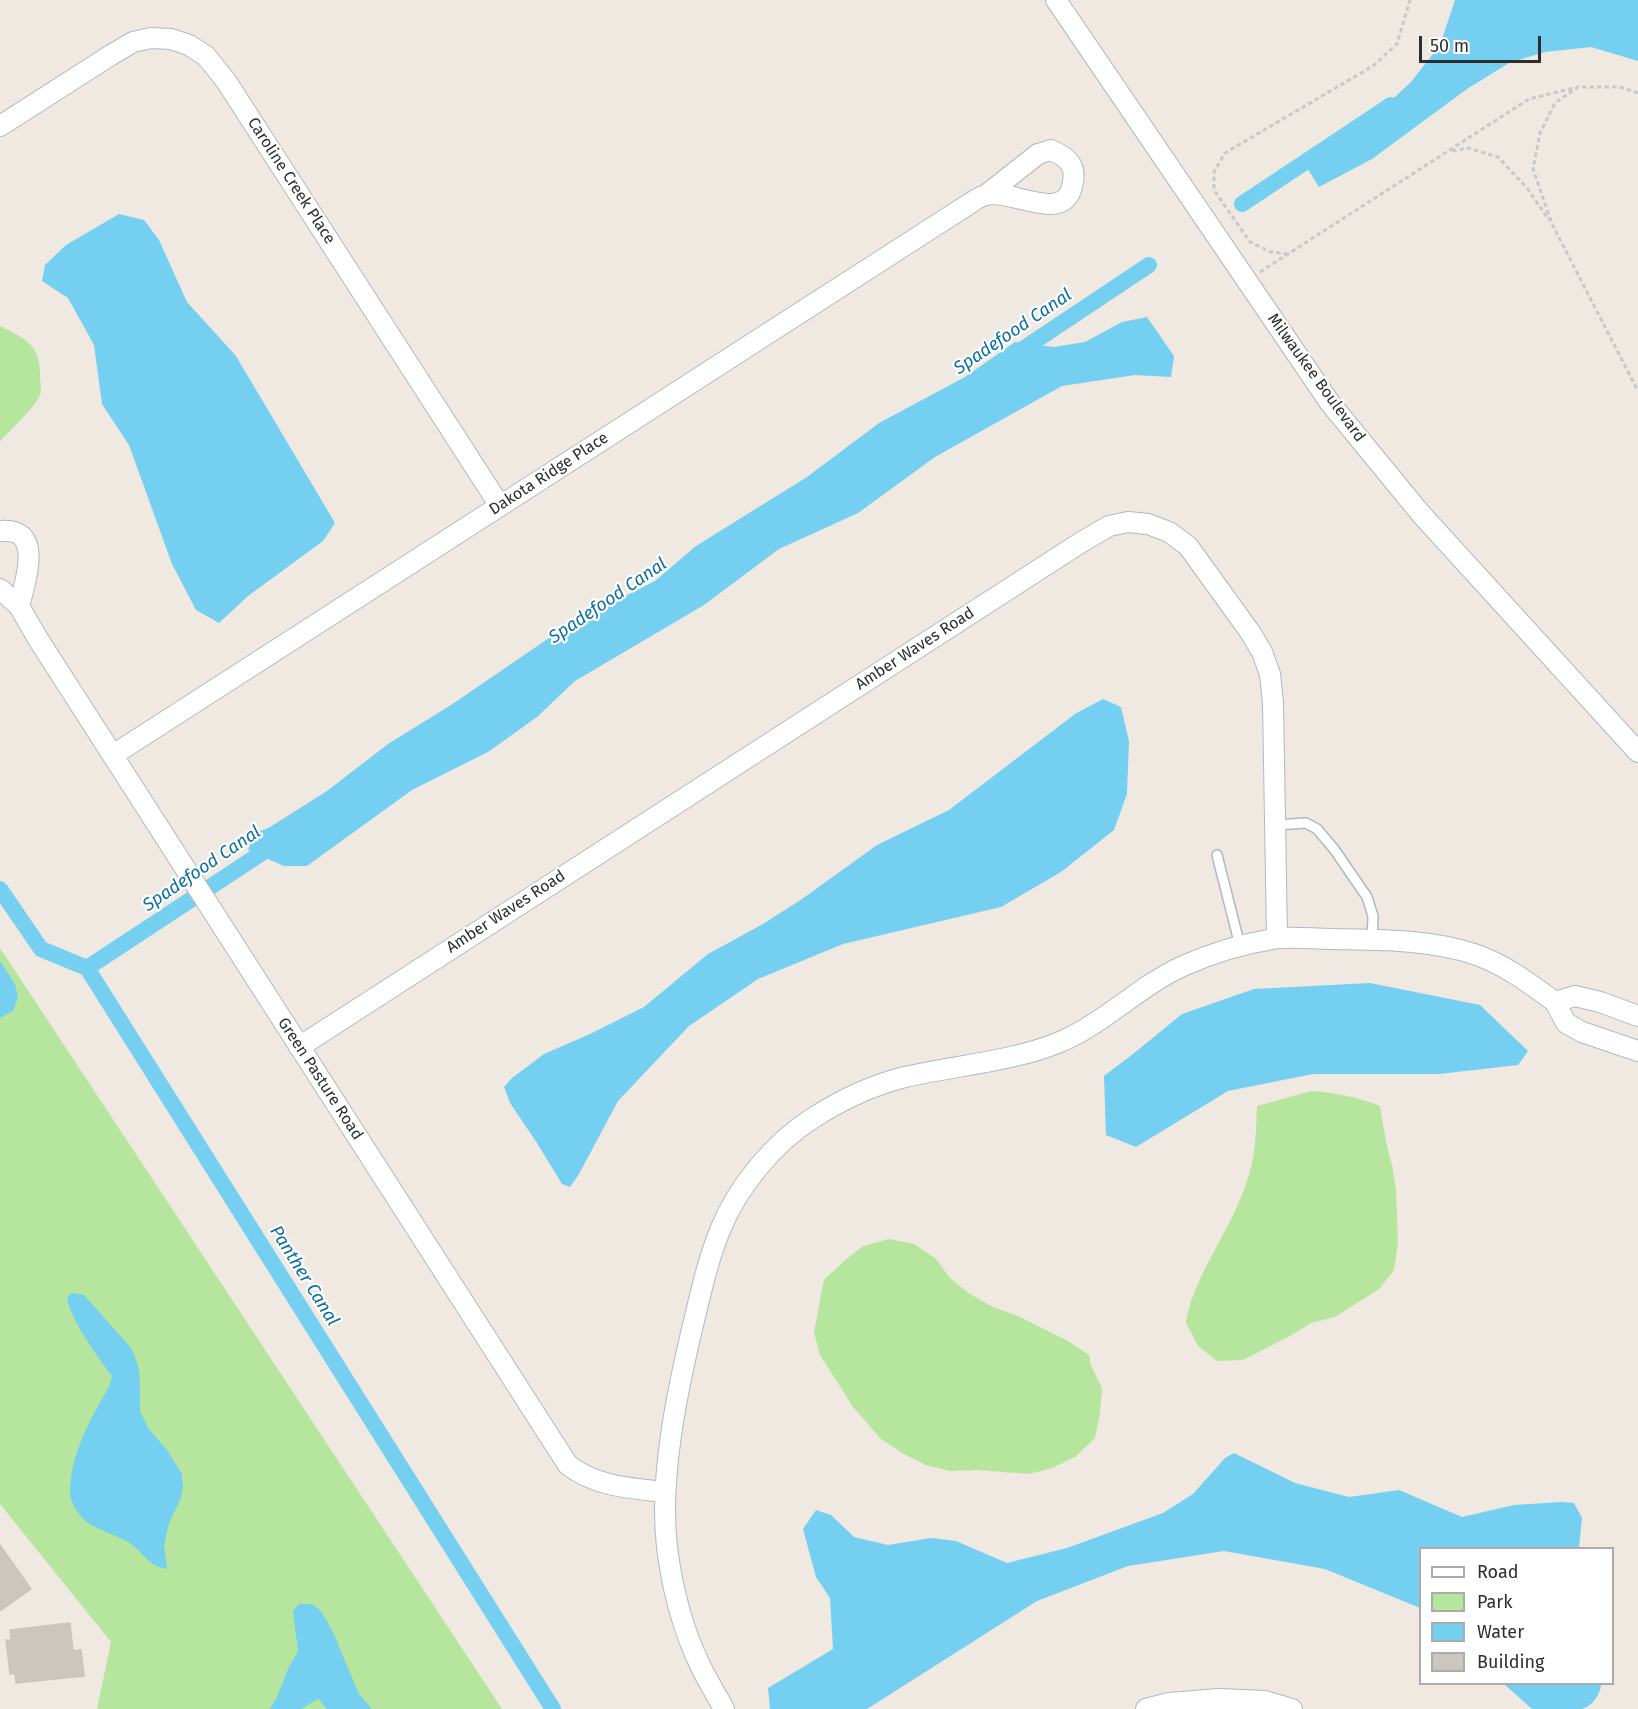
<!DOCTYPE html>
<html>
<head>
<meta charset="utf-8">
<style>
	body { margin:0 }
	#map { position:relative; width:1638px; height:1709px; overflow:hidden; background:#efe9e1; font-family:"Fira Sans",sans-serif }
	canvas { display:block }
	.legend { position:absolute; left:1419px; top:1547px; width:195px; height:138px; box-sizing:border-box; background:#fff; border:2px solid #ababab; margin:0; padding:8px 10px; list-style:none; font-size:18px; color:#2e2e2e }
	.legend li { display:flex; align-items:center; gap:12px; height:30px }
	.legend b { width:30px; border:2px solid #ababab }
	.scale { position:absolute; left:1419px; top:36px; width:122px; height:27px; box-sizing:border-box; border:3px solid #2e2e2e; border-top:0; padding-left:8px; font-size:18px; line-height:21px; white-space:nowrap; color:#2e2e2e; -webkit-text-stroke:4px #fff; paint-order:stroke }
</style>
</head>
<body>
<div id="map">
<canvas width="1638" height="1709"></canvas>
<ul class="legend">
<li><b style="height:8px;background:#fff"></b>Road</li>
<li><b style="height:16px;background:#b6e59e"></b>Park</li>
<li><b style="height:16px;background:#75cff0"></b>Water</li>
<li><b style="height:16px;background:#cbc7bf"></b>Building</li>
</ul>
<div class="scale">50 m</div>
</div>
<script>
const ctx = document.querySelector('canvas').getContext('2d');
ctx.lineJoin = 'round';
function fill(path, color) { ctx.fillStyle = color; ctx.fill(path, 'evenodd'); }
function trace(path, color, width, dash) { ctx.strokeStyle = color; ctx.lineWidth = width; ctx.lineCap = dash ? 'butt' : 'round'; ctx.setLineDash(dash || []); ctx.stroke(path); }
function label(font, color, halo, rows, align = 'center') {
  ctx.font = font + ' "Fira Sans",sans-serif'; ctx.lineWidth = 4.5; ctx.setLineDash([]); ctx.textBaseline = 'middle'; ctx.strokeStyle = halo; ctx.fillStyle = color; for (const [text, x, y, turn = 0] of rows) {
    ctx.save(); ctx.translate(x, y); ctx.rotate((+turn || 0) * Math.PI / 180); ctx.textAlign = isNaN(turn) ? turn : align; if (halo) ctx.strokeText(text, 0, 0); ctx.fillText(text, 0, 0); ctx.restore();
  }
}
fill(new Path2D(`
	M0,326C25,338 41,345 40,376C40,382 42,390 40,395C35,408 10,430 0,441Z
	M0,948L502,1709H97L111,1642L0,1504Z
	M1311,1091C1336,1093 1358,1097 1380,1106L1386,1142L1392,1165L1396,1190L1398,1243L1394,1270L1379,1289L1335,1317L1311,1323L1290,1336L1243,1360L1217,1361L1198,1346L1186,1323C1188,1314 1189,1304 1193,1296C1209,1254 1237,1218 1249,1174C1256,1152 1256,1129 1257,1106Z
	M889,1239L914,1244L935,1258L951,1279L970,1294L993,1307L1018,1316L1066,1340L1089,1355L1091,1365L1102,1388L1100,1413L1095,1438L1075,1457L1052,1468L1029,1474L977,1470L950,1471L926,1465L902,1453L881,1439L853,1407L820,1355L814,1332L824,1280L843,1262L863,1246Z`), '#b6e59e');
fill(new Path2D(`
	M1455,0H1638V61L1591,47L1545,52L1509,63L1467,89L1372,159L1319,187L1304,163L1370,120L1411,82L1440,45Z
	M119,214L144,220L159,240L187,302L236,356L335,523L323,541L248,596L219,623L196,610L172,564L129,445L102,404L94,345L68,298L42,281L45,265L66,245Z
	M1147,317L1174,356L1171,377L1135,375L1062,386L935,457L858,513L779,549L704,605L575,681L537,717L488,752L412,790L307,866H284L248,850L254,834L270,827L327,791L388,744L451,705L571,623L655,581L696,546L807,477L879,423L965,377L1015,342L1054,347L1085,342L1122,322Z
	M1103,699L1121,707L1129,741L1127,794L1114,830L1061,872L1001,907L843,944L758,979L689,1026L618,1101L579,1174L570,1187L562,1184L537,1143L510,1103L504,1087L512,1078L544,1054L590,1034L644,1007L708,954L763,924L802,899L877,845L949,810L1075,714Z
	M0,961L15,984L18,997L13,1011L0,1018Z
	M1370,983L1480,1005L1528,1051L1518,1065L1439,1074H1313L1228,1091L1136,1147L1106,1135L1104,1076L1133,1054L1182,1014L1254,989Z
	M71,1293L84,1295L132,1349L139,1369L140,1386V1411L148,1428L167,1450L182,1474L183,1487L181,1498L169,1523L164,1545L167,1569C144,1565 143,1549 126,1541C115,1535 97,1529 88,1523C80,1517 69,1502 70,1492C70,1454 92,1416 110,1385L112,1376C98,1357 71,1321 67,1298Z
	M1234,1453L1295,1483L1349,1497L1399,1490L1462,1517L1514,1505L1561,1502L1574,1503L1582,1518L1579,1548H1420V1608L1325,1569L1224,1551L1128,1566L1037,1601L867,1709H770L768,1688L833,1649L830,1598L816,1577L803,1529L816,1510L831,1515L854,1537L888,1545L931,1538L956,1541L1007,1563L1067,1548L1163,1513L1193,1494L1225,1458Z
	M299,1604H312L321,1611L332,1630L359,1694L372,1709H327L318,1699L301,1709H270L277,1697L288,1669L298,1651L293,1611Z
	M1504,1684H1601C1601,1694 1592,1706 1582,1709C1574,1709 1542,1709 1532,1709Z`), '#75cff0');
trace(new Path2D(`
	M1242,204L1391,105
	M1011,357L1149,265
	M0,889L41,949L87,968L553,1709
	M87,968L277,843`), '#75cff0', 16);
const building = new Path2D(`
	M0,1545L31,1589L0,1611Z
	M70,1623L73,1651L81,1650L84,1676L16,1683L15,1673L10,1674L6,1640H11L10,1630Z`);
fill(building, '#cbc7bf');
trace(building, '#cbc5ba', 1.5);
const service = new Path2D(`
	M1275,825L1306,823L1317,829L1334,849L1367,897L1373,916L1372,940
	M1217,855L1240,946`);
const minor = new Path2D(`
	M1056,0L1330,403L1421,514L1638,752
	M0,126L111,55L133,42L151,38L171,39L189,45L206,56L226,81L500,506
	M0,531C45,526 25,583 19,606
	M0,589L19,606L38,639L568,1465C597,1487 630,1488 665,1492
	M113,755L969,204C974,201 980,196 986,195C1009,188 1060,222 1071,190C1073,184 1075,173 1072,167C1069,159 1058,153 1051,150L1038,154L986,195
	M1638,1016L1600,1002L1575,996L1555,1002L1566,1023L1582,1032L1638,1051
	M299,1047L1080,543L1109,526L1128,522L1148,524L1169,532L1188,546L1250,632L1262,652L1270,674L1273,703L1277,938
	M724,1709C716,1694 707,1680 700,1665C682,1628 672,1587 667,1547C659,1478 677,1392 693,1325C701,1292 708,1259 721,1228C738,1186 775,1142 813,1118C841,1100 873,1085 905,1077C957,1065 1011,1062 1060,1042C1105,1023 1139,986 1183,966C1212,953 1242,944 1273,939C1291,936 1312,939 1331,939C1377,940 1430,939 1474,954C1504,964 1529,983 1555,1002
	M1146,1709L1169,1703L1219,1699L1265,1701L1292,1709`);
trace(service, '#b4b7c1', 12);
trace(minor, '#b4b7c1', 22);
trace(new Path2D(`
	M1638,93L1620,87H1578L1555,103L1540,133L1533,169L1552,224L1638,391
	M1452,151L1468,148L1498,157L1527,188L1549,220
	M1288,254L1271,252L1250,242L1214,190V172L1225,153L1373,66L1397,44L1410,0
	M1260,272L1529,99L1574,88`), '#c9c9c9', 3, [4.5, 3]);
trace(service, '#fff', 9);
trace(minor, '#fff', 20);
label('16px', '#2e2e2e', '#fff', [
	["Caroline Creek Place",291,181,57],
	["Milwaukee Boulevard",1316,378,54],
	["Dakota Ridge Place",549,474,-33],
	["Amber Waves Road",915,649,-33],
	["Amber Waves Road",506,912,-33],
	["Green Pasture Road",320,1079,57]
]);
label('italic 18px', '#0d6fa3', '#fff', [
	["Spadefood Canal",1013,332,-34],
	["Spadefood Canal",608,601,-34],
	["Spadefood Canal",202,869,-34],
	["Panther Canal",304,1276,58]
]);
</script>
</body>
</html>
